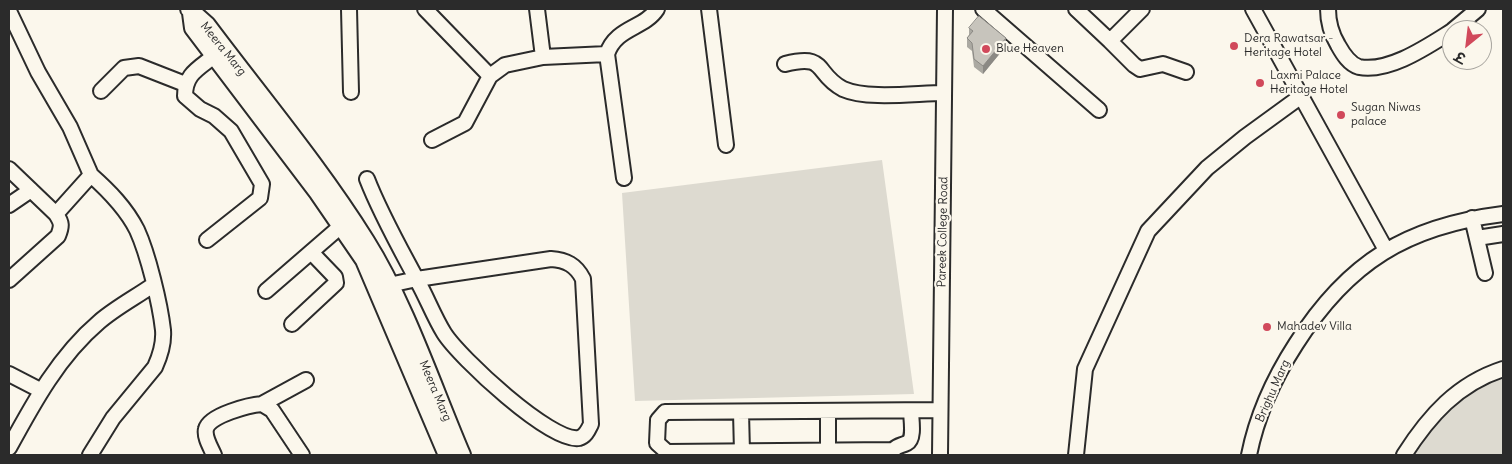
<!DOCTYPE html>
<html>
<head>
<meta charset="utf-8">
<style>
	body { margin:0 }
	#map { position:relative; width:1512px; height:464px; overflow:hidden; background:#fbf7ec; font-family:Delius,"Playpen Sans Deva",sans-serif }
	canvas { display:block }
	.frame { position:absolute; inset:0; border:10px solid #2b2b2b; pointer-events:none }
	.north { position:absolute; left:1442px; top:20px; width:50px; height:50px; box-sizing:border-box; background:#fbf7ec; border:1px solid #a8a59f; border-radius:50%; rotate:209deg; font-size:14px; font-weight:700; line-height:20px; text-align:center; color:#2b2b2b }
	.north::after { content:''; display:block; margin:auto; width:18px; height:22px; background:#d1495b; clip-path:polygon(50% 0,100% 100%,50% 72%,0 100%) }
</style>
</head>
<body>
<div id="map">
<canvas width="1512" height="464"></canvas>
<div class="frame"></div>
<div class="north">उ</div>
</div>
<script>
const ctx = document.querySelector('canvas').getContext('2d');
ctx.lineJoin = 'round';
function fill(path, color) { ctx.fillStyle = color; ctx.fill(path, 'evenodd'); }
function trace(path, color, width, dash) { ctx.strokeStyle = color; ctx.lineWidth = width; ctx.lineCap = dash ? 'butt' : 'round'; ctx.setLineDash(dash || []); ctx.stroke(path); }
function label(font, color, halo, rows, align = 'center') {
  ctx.font = font + ' Delius,sans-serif'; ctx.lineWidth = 4.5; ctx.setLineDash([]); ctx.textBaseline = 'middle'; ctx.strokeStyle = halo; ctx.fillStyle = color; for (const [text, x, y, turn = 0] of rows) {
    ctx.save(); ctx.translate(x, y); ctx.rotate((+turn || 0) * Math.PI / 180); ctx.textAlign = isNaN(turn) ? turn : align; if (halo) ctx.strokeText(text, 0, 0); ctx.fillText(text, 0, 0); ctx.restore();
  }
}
fill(new Path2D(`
	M882,160L914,394L635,401L622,193Z
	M1503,370V455H1408L1467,387Z`), '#dddad0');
const minor = new Path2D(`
	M349,9L351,92
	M425,9L490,76L505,65L543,57L607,54
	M537,9L543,57
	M709,9L726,145
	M983,9L1099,110
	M1076,9L1110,41L1142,9
	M1253,9L1386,250
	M1328,9C1328,21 1332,35 1338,45C1343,54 1349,64 1359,67C1389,73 1428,46 1452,31
	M9,11L38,72L70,127L91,175L56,214
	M1453,30L1478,9
	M1110,41L1134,65L1140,69L1163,64L1186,72
	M785,64C828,53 814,74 843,89C868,100 916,93 944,93
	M101,91L124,68L139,66L185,84
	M432,140L465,123L490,76
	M9,169L56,214C62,223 62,226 58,236L9,280
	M624,178L607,54C616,27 644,29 657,9
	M367,179C381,215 400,248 418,282C427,298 434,317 444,333C459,357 551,443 579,438C586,436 588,430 591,424L583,279C576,265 566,260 551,259L417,279L389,285
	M9,205L31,190
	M1472,218L1485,273
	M1477,238L1503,234
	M207,240L260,198L262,184L231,131L214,116L200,109L185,96C185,74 198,69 214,56
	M266,291L341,226
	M292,324L336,283L335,277L311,252
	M9,374L40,390
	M262,404L306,380
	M828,411V451
	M911,411C911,418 915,439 907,443C901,446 898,445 893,450L667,452L657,443L658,420L665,412L940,410
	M741,412L742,452
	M9,448C34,402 59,356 99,322C115,308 136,297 153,285
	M90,455L113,418L155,367C160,356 164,342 163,330C160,303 148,254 137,230C126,208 109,191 91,175
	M214,455C211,448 204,437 206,429C209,415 250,405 262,404L272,410L302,455
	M940,455L945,9
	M1076,455L1085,369L1148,231L1207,168L1245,137L1300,97
	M1249,455C1257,415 1274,378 1296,344C1348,262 1407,226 1503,214
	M1404,455C1429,416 1457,384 1503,369`);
const major = new Path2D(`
	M189,9L207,25C261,97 319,166 366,241C405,303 433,387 462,455
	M191,13L193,28L318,193L364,260L447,455`);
trace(minor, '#2b2b2b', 18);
trace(major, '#2b2b2b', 20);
trace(minor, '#fbf7ec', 14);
trace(major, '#fbf7ec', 16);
fill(new Path2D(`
	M969,28L1006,46L983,74L974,67L972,51L967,47V38L969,35Z`), '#aba9a2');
fill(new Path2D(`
	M1006,38V46L983,74V66Z`), '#8b8984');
const building = new Path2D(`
	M979,16L1006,38L983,66L974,59L972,43L967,38L973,31L969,28Z`);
fill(building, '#c7c4bc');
trace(building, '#8b8984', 1);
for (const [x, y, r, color] of [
	[1234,46,5,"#d1495b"],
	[986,49,5,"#d1495b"],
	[1260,83,5,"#d1495b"],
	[1341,115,5,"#d1495b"],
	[1267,327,5,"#d1495b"]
]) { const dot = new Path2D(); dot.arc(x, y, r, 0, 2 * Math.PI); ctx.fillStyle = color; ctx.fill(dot); trace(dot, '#fbf7ec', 2); }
label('12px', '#2b2b2b', '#fbf7ec', [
	["Dera Rawatsar -",1244,39],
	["Heritage Hotel",1244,53],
	["Blue Heaven",996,49],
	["Laxmi Palace",1270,76],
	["Heritage Hotel",1270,90],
	["Sugan Niwas",1351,108],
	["palace",1351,122],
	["Mahadev Villa",1277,327]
], 'left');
label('12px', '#2b2b2b', '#fbf7ec', [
	["Meera Marg",223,49,51],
	["Pareek College Road",943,232,-89],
	["Meera Marg",435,391,67],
	["Brighu Marg",1273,391,-66]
]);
</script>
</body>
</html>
